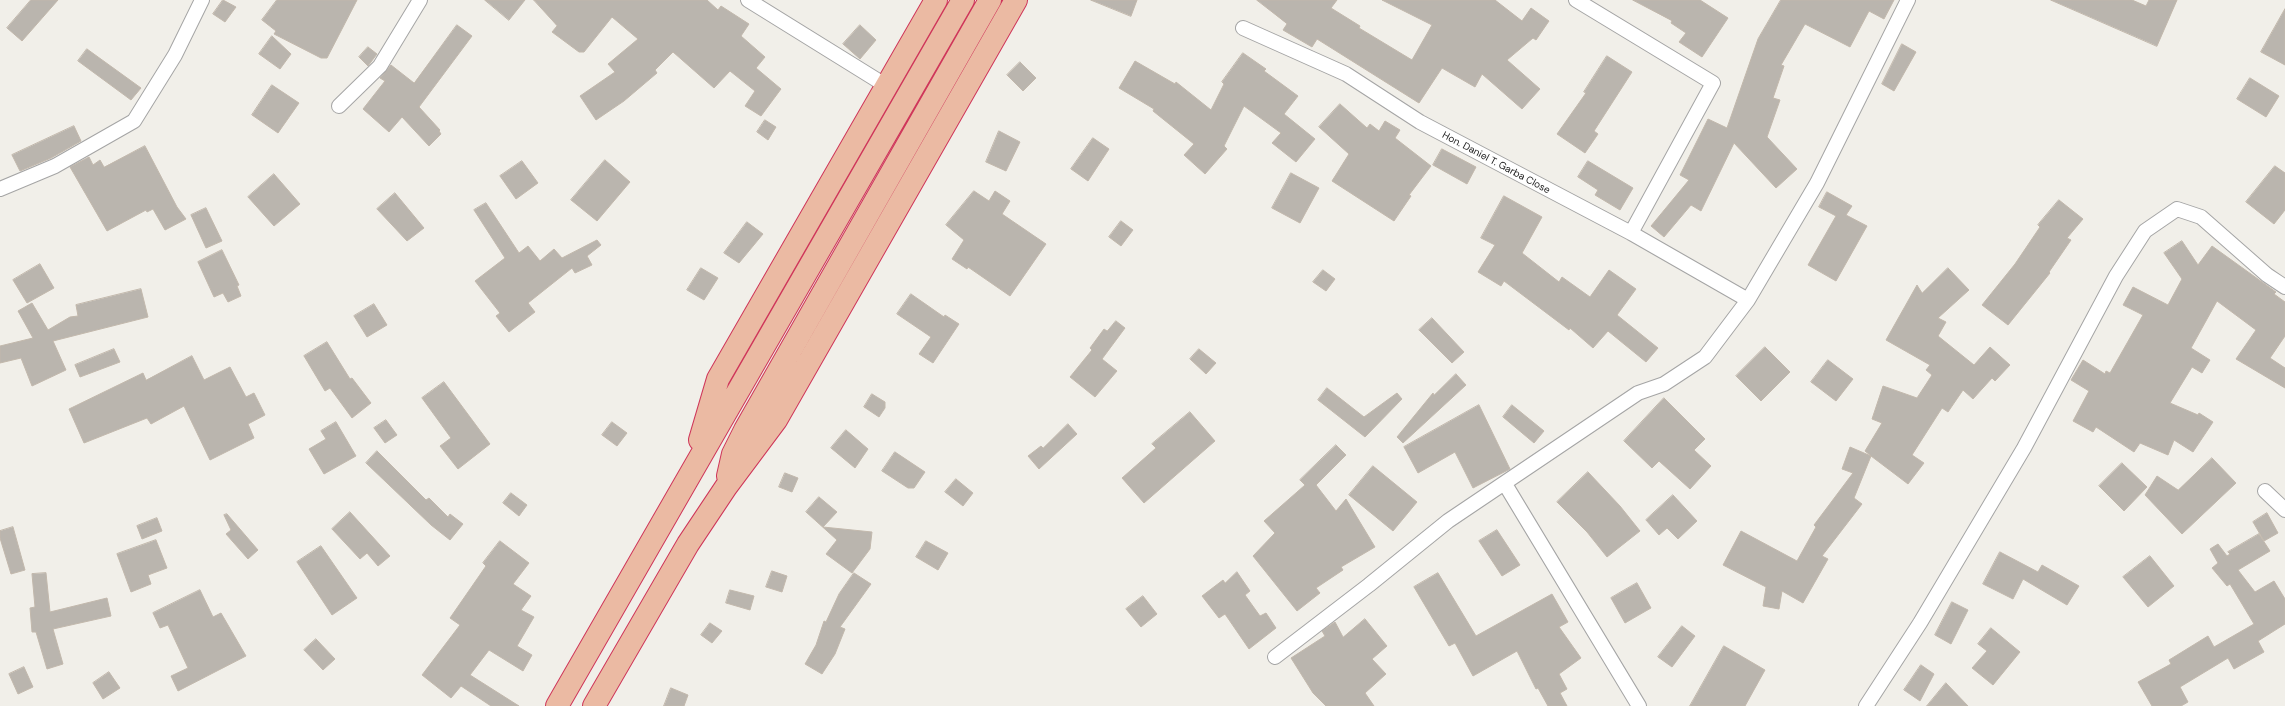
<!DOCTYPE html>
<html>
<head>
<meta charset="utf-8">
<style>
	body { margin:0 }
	canvas { display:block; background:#f1efe9 }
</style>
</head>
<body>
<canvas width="2285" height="706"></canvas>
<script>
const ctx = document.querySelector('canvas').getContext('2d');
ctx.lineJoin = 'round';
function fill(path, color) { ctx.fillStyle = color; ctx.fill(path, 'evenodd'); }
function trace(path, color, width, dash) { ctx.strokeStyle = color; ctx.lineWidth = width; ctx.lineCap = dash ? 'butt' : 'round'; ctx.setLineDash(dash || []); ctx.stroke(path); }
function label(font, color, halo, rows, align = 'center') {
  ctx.font = font + ' "DM Sans",sans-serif'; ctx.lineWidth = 4; ctx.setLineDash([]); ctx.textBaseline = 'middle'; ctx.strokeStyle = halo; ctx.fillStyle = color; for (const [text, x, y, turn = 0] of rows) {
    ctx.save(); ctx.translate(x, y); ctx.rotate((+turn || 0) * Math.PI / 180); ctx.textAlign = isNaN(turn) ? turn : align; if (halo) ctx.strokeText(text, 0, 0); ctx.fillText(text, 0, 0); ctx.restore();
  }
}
const building = new Path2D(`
	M31,0H58L22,41L7,28Z
	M223,0L236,7L225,22L213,14Z
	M277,0H357L327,58H321L274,34L276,31L262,20Z
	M485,0H525L509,20Z
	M534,0H707L718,10L721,6L749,24L741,36L765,57L756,68L781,89L761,116L745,106L755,91L730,71L714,88L673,52L655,70L657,73L624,101L596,120L580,96L615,72L608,64L638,39L612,17L584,52H579L552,32L557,26Z
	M1091,0H1137L1131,16Z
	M1257,0H1337L1331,8L1360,26L1359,28L1412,60L1432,25L1382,0H1495L1522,21L1531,8L1549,21L1536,40L1533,38L1507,60L1540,89L1522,109L1482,74L1475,87L1442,68L1419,103L1317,39L1312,47L1283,30L1287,24Z
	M1633,0H1700L1728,18L1702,57L1679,42L1686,33L1671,23L1672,21Z
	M1781,0H1894L1884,19L1869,11L1850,47L1805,24L1781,65L1784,66L1773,98L1780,100L1767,137L1797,169L1776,188L1734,143L1701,211L1691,205L1664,237L1651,226L1689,180L1680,175L1708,119L1727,128L1758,39Z
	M2051,0H2132L2146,6L2149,0H2177L2157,46Z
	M2285,9V65L2261,52Z
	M457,25L472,36L419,107L440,130L439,131L441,134L429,146L402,117L389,132L363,109L385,81L380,78L391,65L414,83Z
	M860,25L876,40L860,59L843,44Z
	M272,36L291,54L280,69L259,54Z
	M1902,44L1916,52L1894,91L1882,84Z
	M368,47L377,54L368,66L359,57Z
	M87,49L141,88L131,100L78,61Z
	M1243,53L1266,69L1264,71L1298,96L1284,114L1315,139L1296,162L1272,143L1281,133L1244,106L1224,146L1227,149L1205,174L1184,155L1194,144L1153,111L1154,109L1119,88L1135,61L1175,84L1176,82L1211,110L1224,84L1222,82Z
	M1607,56L1632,72L1594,131L1598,134L1585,153L1557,134L1586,93L1584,92Z
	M1020,62L1036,78L1023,91L1007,75Z
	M2250,78L2279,96L2266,117L2237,99Z
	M272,85L299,103L278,133L252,115Z
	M1340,104L1367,128L1370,124L1379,131L1385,121L1400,130L1395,138L1431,166L1409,195L1411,196L1394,221L1332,181L1349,154L1319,127Z
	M765,120L776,127L768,140L757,132Z
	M74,126L81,141L51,158L20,171L12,155Z
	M999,131L1020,142L1006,171L986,162Z
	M1093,138L1109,149L1088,181L1071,169Z
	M145,146L177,207L186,219L165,230L153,209L147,212L146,210L107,231L70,167L89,157L93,165L100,160L104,167Z
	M1442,149L1476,167L1467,184L1433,165Z
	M605,160L630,182L597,221L571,200Z
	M522,161L538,183L516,199L500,176Z
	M1588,161L1633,188L1620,210L1595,195L1598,190L1578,177Z
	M2275,166L2285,173V210L2274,224L2246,202Z
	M1291,173L1319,188L1300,223L1272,208Z
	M274,174L300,204L274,226L248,197Z
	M974,191L989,201L995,191L1010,201L1002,214L1046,244L1010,296L968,267L967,269L952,259L964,240L946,225Z
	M1827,192L1852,206L1846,215L1867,226L1836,281L1808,265L1836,216L1819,207Z
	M395,193L424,228L407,241L377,209Z
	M1504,196L1542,217L1522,253L1559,282L1562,277L1590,297L1609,270L1636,289L1617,315L1658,348L1646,362L1608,331L1593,348L1570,328L1569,330L1504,281L1501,286L1478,272L1495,245L1481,238Z
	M2059,200L2083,219L2067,238L2071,240L2049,272L2050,273L2008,325L1982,305L2015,264L2040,227L2038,225Z
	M486,203L519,253L528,246L540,261L554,249L562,258L597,240L601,245L587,256L592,265L575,273L572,268L528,303L535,312L509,332L496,316L500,313L475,281L505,258L474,210Z
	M206,208L222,241L206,248L191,215Z
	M1121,221L1133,230L1121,246L1109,237Z
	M747,222L763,234L739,263L724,253Z
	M2182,241L2198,265L2212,246L2276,292L2274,294L2285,302V336L2270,358L2285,368V388L2236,359L2256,330L2217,301L2191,348L2210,360L2202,373L2192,367L2170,403L2198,415L2199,413L2213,422L2193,452L2174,440L2168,455L2140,443L2134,452L2096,427L2093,432L2073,421L2089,391L2071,380L2083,360L2105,374L2106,371L2110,373L2143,315L2123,305L2133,287L2168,305L2182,279L2164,253Z
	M222,250L239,285L237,286L241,296L228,302L223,293L214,297L198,262Z
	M40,264L54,288L27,303L13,280Z
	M701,268L718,278L704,300L687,290Z
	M1948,268L1969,290L1938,318L1946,322L1938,336L1974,365L1990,347L2010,365L1995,381L1992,378L1973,399L1963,390L1948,412L1942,408L1912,455L1924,463L1908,484L1871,456L1854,498L1862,504L1822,556L1828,559L1803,603L1782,591L1779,609L1763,606L1766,587L1723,565L1741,531L1797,561L1816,527L1814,525L1853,473L1842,469L1850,447L1871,456L1865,451L1882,423L1872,419L1883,386L1917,398L1932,375L1926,370L1930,365L1886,340L1917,285L1922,293Z
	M1323,270L1335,279L1326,291L1313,282Z
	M141,289L148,317L53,341L66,370L32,386L21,358L0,363V346L33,338L18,311L32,303L48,330L70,317L78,316L76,305Z
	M911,294L944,317L945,315L959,324L933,363L919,354L931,337L897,314Z
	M374,304L387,325L367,337L354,316Z
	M1432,318L1464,352L1452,363L1419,330Z
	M1116,321L1125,328L1102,359L1117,371L1095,397L1070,377L1092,350L1090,348L1104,329L1107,331Z
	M327,342L350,379L352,378L371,403L352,418L330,388L325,391L304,356Z
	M1765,347L1790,372L1761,401L1736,376Z
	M114,349L120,362L80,377L75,365Z
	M1199,349L1216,363L1206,374L1190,359Z
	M192,356L204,380L230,367L246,397L254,393L265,415L248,424L254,438L210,460L184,406L151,424L147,418L84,443L69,409L143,373L146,380Z
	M1828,360L1853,379L1836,401L1811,382Z
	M1456,374L1466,385L1403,443L1397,437L1433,393L1434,395Z
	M444,382L490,444L458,469L440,446L451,438L422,398Z
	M1327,388L1364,417L1397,393L1402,399L1365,437L1318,400Z
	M872,394L885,402V408L879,417L864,407Z
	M1664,398L1705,439L1694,450L1711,466L1690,489L1659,461L1652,468L1624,441Z
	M1479,405L1510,469L1473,488L1455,452L1418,473L1404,447Z
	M1512,405L1544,431L1534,443L1503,417Z
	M1190,412L1215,441L1144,503L1122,478L1156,448L1152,444Z
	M386,420L397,435L385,443L374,428Z
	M336,422L356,456L324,474L309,449L326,439L321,431Z
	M612,422L627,433L617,446L602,435Z
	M1068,424L1077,434L1039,469L1028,456L1041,446L1043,448Z
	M846,430L868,449L855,468L831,448Z
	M1336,445L1346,455L1316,485L1336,511L1346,499L1375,547L1341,567L1343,570L1316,588L1320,593L1297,611L1253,556L1275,533L1264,521L1305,485L1300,480Z
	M377,451L426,500L429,498L448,517L450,514L463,524L450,540L431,525L366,463Z
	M895,452L925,472L914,488H908L882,471Z
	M2212,458L2236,483L2182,534L2145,495L2157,476L2178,490Z
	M2122,463L2147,487L2124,511L2099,486Z
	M1373,466L1417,502L1393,531L1349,495Z
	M1588,472L1620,506L1640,531L1607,557L1587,532L1557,502Z
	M785,473L798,478L792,492L779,487Z
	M956,479L973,493L963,506L945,492Z
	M511,493L527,505L519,516L503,503Z
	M1673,495L1697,521L1678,539L1667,528L1659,535L1646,520Z
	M819,497L837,512L823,527L872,532L870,549L852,573L826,554L837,540L806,512Z
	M350,512L390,556L378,566L367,553L360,559L332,529Z
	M2267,513L2278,533L2264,541L2253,522Z
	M227,514L258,550L248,559L226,534L231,530L224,515Z
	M157,518L162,531L142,539L137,526Z
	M13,527L25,570L11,574L0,538V531Z
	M1497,530L1520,565L1502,576L1479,541Z
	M2259,534L2270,551L2238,570L2255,592L2274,581L2285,599V624L2258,641L2264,652L2234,669L2228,658L2180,687L2188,702L2181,706H2152L2138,682L2171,664L2169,660L2208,636L2214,647L2254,624L2230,584L2227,586L2212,568L2218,563L2210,549L2218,544L2227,556L2230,554L2228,552Z
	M156,540L167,568L148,575L151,584L131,592L117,554Z
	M500,541L529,563L513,584L531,596L521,610L534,617L517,646L532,655L523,671L489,650L470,675L519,706H491L461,686L451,698L422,675L460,625L450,618L486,566L483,563Z
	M926,541L948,553L938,570L916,557Z
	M321,546L357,598L332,615L297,562Z
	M2000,552L2038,572L2042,565L2079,586L2067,605L2023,579L2013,599L1983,584Z
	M2150,556L2174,586L2148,607L2123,577Z
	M772,571L787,576L782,592L766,587Z
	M1237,572L1250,591L1245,595L1260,616L1266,613L1276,628L1249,649L1225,614L1219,618L1202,596L1223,580L1225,583Z
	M46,573L50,612L107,598L111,616L53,629L63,664L47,669L36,632H32L30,608L35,607L32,574Z
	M854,573L871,584L840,627L845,629L835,654L822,674L805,664L816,645L824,621L826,622L839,594Z
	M1438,573L1476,636L1552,594L1568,622L1559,627L1581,658L1559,674L1567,689L1560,693L1567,706H1548L1538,688L1536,689L1517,651L1473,676L1455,643L1449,646L1414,587Z
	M1637,583L1651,608L1625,623L1611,598Z
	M200,590L213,617L221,613L246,656L178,691L171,676L188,668L168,625L160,628L153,613Z
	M730,590L754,596L750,610L726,603Z
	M1143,596L1157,614L1141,627L1126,609Z
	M1952,602L1968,610L1951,644L1935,635Z
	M1365,619L1387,646L1372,659L1386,674L1365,693L1374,706H1326L1313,693L1291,658L1325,636L1322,631L1335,622L1343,637Z
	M710,623L722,631L712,643L701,635Z
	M1682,626L1695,636L1672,667L1658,657Z
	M1991,628L2020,652L1993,685L1972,668L1987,651L1978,644Z
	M316,639L335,659L323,670L304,650Z
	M1724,646L1765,670L1745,706H1690Z
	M1921,665L1934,674L1920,701L1904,690Z
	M24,667L33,687L18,694L9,674Z
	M109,672L120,688L103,699L93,683Z
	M1946,683L1968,706H1927Z
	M671,688L688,695L684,706H664Z`);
fill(building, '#bab5ae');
trace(building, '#c2b8ac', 1);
const minor = new Path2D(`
	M748,0L885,85
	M1576,0L1713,83L1631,233
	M1243,28L1346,74L1420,122L1631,233L1748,300
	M339,106L380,66L420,0
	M0,189L55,166L134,121L175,55L202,0
	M1505,484L1639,706
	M2265,491L2285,510
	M1275,657L1369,585L1448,521L1638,393L1664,384L1705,357L1748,300L1817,183L1908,0
	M1866,706L1920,623L2024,448L2116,276L2145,231L2177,209L2201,217L2267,275L2285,287`);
const trunk = new Path2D(`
	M700,440L718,379L936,0
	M728,476L733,454L745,430L990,0
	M557,706L963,0
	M594,706L688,544L726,487L776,420L1016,0`);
trace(minor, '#a5a5a5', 16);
trace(trunk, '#cf365a', 24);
trace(minor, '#fff', 14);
trace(trunk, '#ebbaa3', 22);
label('10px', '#212121', '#fff', [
	["Hon. Daniel T. Garba Close",1496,163,28]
]);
</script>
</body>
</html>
